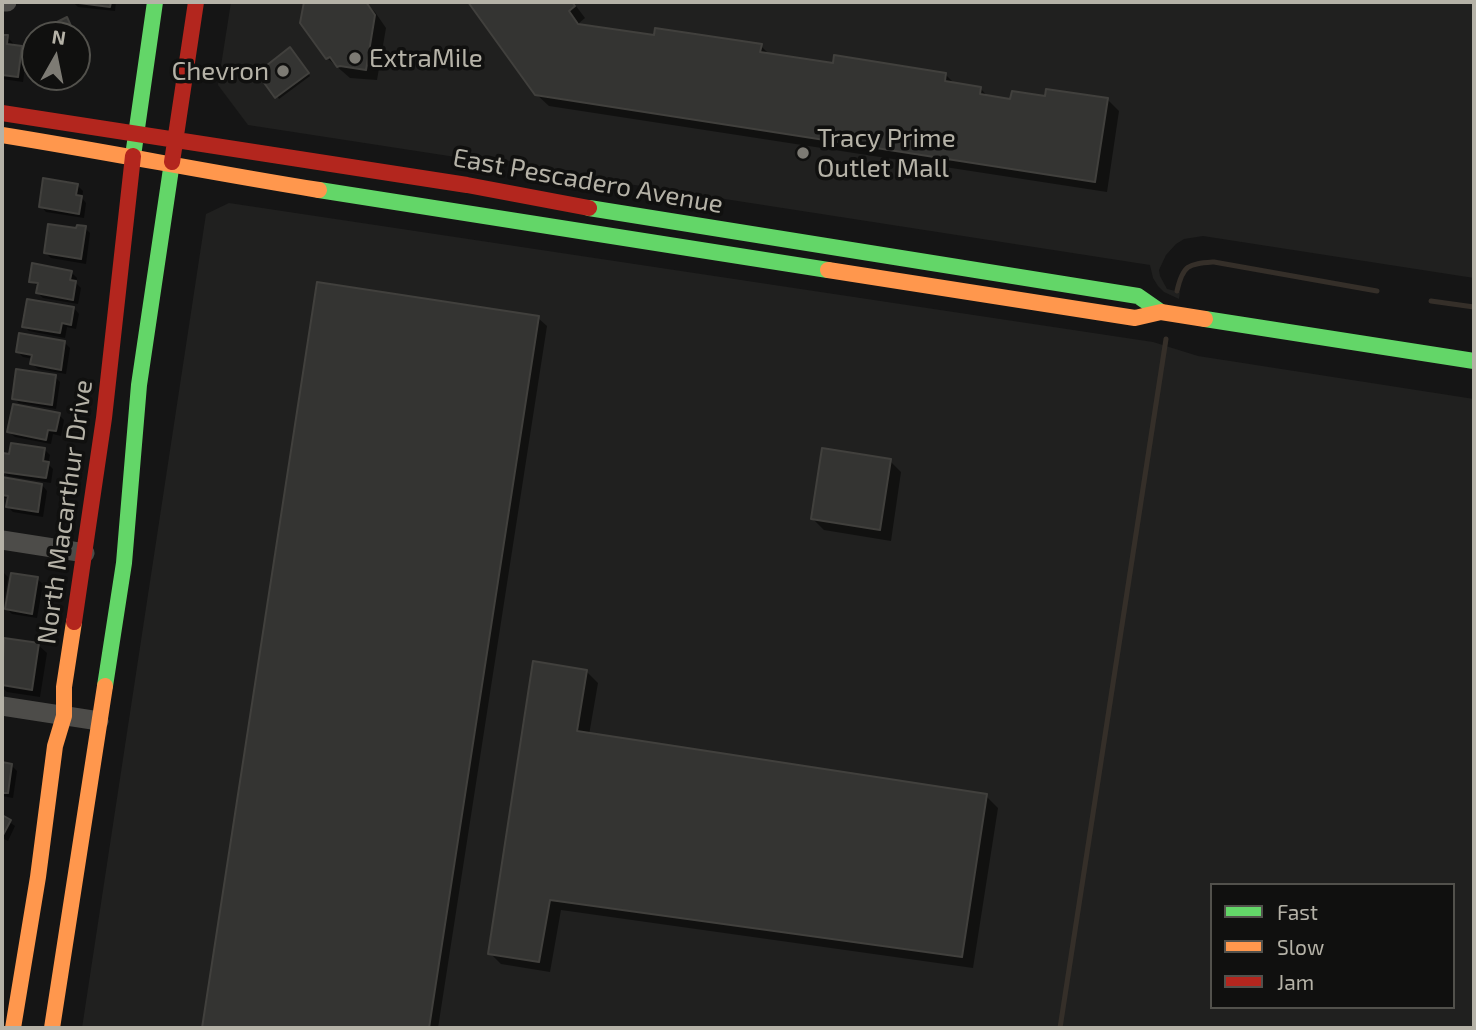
<!DOCTYPE html>
<html>
<head>
<meta charset="utf-8">
<style>
	body { margin:0 }
	#map { position:relative; width:1476px; height:1030px; overflow:hidden; background:#151515; font-family:"Exo 2",sans-serif }
	canvas { display:block }
	.frame { position:absolute; inset:0; border:4px solid #b5b2a7; pointer-events:none }
	.legend { position:absolute; left:1210px; top:883px; width:245px; height:126px; box-sizing:border-box; background:#10100f; border:2px solid #52514c; margin:0; padding:9px 12px; list-style:none; font-size:21px; color:#b5b2a7 }
	.legend li { display:flex; align-items:center; gap:14px; height:35px }
	.legend b { width:35px; border:2px solid #52514c }
	.north { position:absolute; left:21px; top:21px; width:70px; height:70px; box-sizing:border-box; background:#10100f; border:2px solid #52514c; border-radius:50%; rotate:9deg; font-size:19px; font-weight:700; line-height:28px; text-align:center; color:#b5b2a7 }
	.north::after { content:''; display:block; margin:auto; width:24px; height:32px; background:#7d7b74; clip-path:polygon(50% 0,100% 100%,50% 72%,0 100%) }
</style>
</head>
<body>
<div id="map">
<canvas width="1476" height="1030"></canvas>
<div class="frame"></div>
<ul class="legend">
<li><b style="height:9px;background:#63d668"></b>Fast</li>
<li><b style="height:9px;background:#ff974d"></b>Slow</li>
<li><b style="height:9px;background:#b3261e"></b>Jam</li>
</ul>
<div class="north">N</div>
</div>
<script>
const ctx = document.querySelector('canvas').getContext('2d');
ctx.lineJoin = 'round';
function fill(path, color) { ctx.fillStyle = color; ctx.fill(path, 'evenodd'); }
function trace(path, color, width, dash) { ctx.strokeStyle = color; ctx.lineWidth = width; ctx.lineCap = dash ? 'butt' : 'round'; ctx.setLineDash(dash || []); ctx.stroke(path); }
function label(font, color, halo, rows, align = 'center') {
  ctx.font = font + ' "Exo 2",sans-serif'; ctx.lineWidth = 7; ctx.setLineDash([]); ctx.textBaseline = 'middle'; ctx.strokeStyle = halo; ctx.fillStyle = color; for (const [text, x, y, turn = 0] of rows) {
    ctx.save(); ctx.translate(x, y); ctx.rotate((+turn || 0) * Math.PI / 180); ctx.textAlign = isNaN(turn) ? turn : align; if (halo) ctx.strokeText(text, 0, 0); ctx.fillText(text, 0, 0); ctx.restore();
  }
}
fill(new Path2D(`
	M231,2H1474V278L1203,236L1184,239L1176,244L1166,255L1159,270L1160,276L1167,289L1180,292L1179,299L1164,292L1158,286L1153,278L1150,265L525,168L515,162L485,157L462,158L248,125L218,85Z
	M229,203L1153,342L1198,356L1474,399V1028H82L206,214ZM1212,885H1453V1007H1212Z`), '#20201f');
fill(new Path2D(`
	M73,2H116L115,11L78,7Z
	M305,2H365L375,12L386,28L377,80L350,78L327,58L302,22Z
	M470,2H573L585,18L579,23L581,26L655,37L761,46L771,56L834,65L945,74L956,85L981,89L989,98L1012,101L1046,98L1108,100L1119,111L1107,192L549,106L536,94Z
	M2,36L7,37L13,43L12,46L21,47L27,53L23,82L2,79Z
	M77,36L89,60L77,66Z
	M292,52L310,76L279,99L277,96Z
	M78,186L83,191L82,198L86,203L84,218L46,212L41,206Z
	M85,228L90,233L86,264L51,258L46,253Z
	M71,272L77,278L76,283L81,288L78,304L43,298L38,293L39,287L31,281Z
	M319,284L538,318L547,326L438,1028H204Z
	M74,308L79,314L76,329L67,327L65,338L29,331L24,326Z
	M65,343L70,348L66,374L38,369L32,364L33,359L23,357L18,352Z
	M55,377L60,382L56,409L19,403L14,398Z
	M59,415L64,420L61,436L53,434L51,444L15,437L9,432Z
	M44,449L50,455L48,464L53,469L51,483L8,476L2,471Z
	M890,461L901,472L891,541L824,530L813,519Z
	M2,479L42,485L47,491L43,517L13,512L8,507L9,500L2,496Z
	M2,571L8,577L2,615Z
	M37,579L43,584L37,618L12,614L7,609Z
	M38,645L47,653L40,697L7,692L2,687V649L4,651Z
	M587,672L598,683L589,735L986,796L998,808L973,968L561,910L550,972L501,964L490,953Z
	M2,764L12,766L17,771L13,798L2,796Z
	M2,817L15,826L8,841L2,838Z`), '#0007');
trace(new Path2D(`
	M1177,291C1183,264 1189,264 1214,262L1377,291
	M1431,301L1474,307
	M1060,1028L1166,339`), '#352f29', 5);
const building = new Path2D(`
	M71,2H111L110,7Z
	M304,2H366L375,15L366,70L340,66L337,67L330,57L326,59L300,23Z
	M468,2H572L575,6L569,11L578,24L654,35L655,28L762,44L760,52L833,63L834,55L946,73L945,81L981,87L980,94L1010,99L1012,91L1045,96L1046,89L1108,98L1095,182L535,95Z
	M67,17L75,35H50L55,33L51,25Z
	M2,35H8L7,44L22,46L18,77L2,75Z
	M290,47L309,73L275,98L257,73Z
	M43,178L78,184L76,195L82,196L79,214L39,207Z
	M48,224L76,228L77,225L86,226L81,259L44,253Z
	M32,263L72,271L70,280L76,281L73,300L36,293L38,283L29,282Z
	M317,282L539,316L429,1028H202Z
	M27,299L74,307L71,325L62,323L60,333L22,327Z
	M19,333L65,341L61,370L30,364L32,355L16,352Z
	M16,369L56,375L52,405L12,399Z
	M13,404L60,413L56,431L48,430L46,440L7,432Z
	M11,443L45,448L43,461L49,462L46,478L2,472L3,453L9,454Z
	M822,448L891,459L880,530L811,519Z
	M2,477L42,484L38,512L6,507L8,496L2,495Z
	M11,573L38,577L32,614L5,609Z
	M4,638L39,643L32,690L2,685Z
	M533,661L587,670L577,731L987,794L962,957L550,900L539,962L488,954Z
	M2,762L12,764L8,793H2Z
	M2,815L11,820L2,837Z`);
fill(building, '#343432');
trace(building, '#41403d', 2);
trace(new Path2D(`
	M2,2H7
	M2,540L85,553
	M2,706L99,721`), '#4d4c49', 19);
trace(new Path2D(`
	M133,156L155,2
	M319,190L828,270
	M589,208L1138,296L1161,312
	M1205,319L1474,361
	M105,686L124,563L139,385L172,162`), '#63d668', 16);
trace(new Path2D(`
	M2,135C108,152 213,173 319,190
	M828,270L1135,318L1161,312L1205,319
	M13,1028L38,877L55,746L64,716V687L74,622
	M52,1028L105,686`), '#ff974d', 16);
trace(new Path2D(`
	M2,113L467,185L589,208
	M172,162L196,2
	M74,622L104,418L133,156`), '#b3261e', 16);
for (const [x, y, r, color] of [
	[355,58,7,"#7d7b74"],
	[283,71,7,"#7d7b74"],
	[803,153,7,"#7d7b74"]
]) { const dot = new Path2D(); dot.arc(x, y, r, 0, 2 * Math.PI); ctx.fillStyle = color; ctx.fill(dot); trace(dot, '#10100f', 2.5); }
label('26px', '#b5b2a7', '#10100f', [
	["ExtraMile",369,58],
	["Chevron",269,71,"right"],
	["Tracy Prime",817,138],
	["Outlet Mall",817,168]
], 'left');
label('26px', '#b5b2a7', '#10100f', [
	["East Pescadero Avenue",588,181,10],
	["North Macarthur Drive",65,512,-82]
]);
</script>
</body>
</html>
